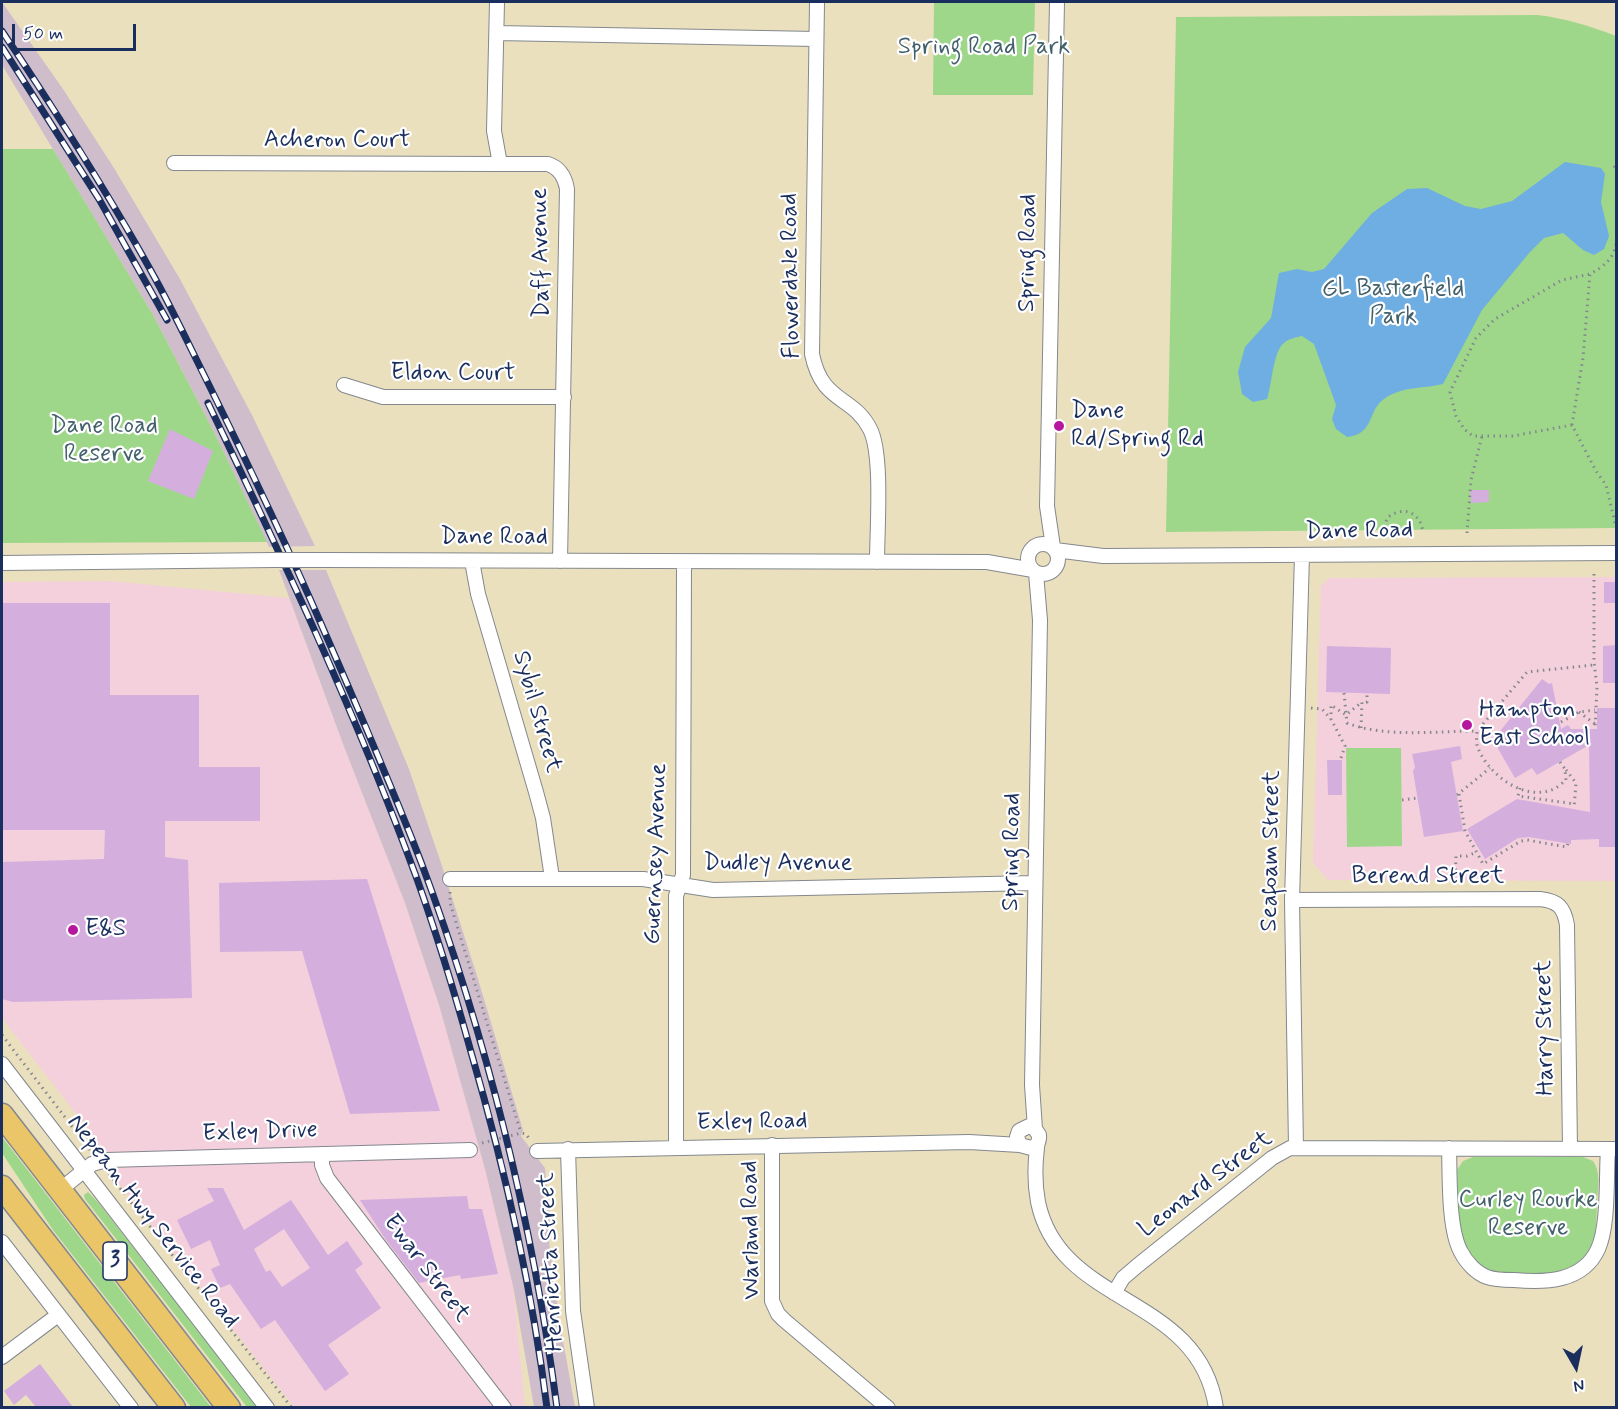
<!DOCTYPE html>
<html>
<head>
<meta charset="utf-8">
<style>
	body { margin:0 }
	#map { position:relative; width:1618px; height:1409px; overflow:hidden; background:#ebe0be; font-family:Mynerve,sans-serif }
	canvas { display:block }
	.frame { position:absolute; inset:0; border:3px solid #1b2f5e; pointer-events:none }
	.north { position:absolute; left:1546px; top:1337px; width:60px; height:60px; -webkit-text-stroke:4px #fff; paint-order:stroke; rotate:171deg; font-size:16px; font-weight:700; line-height:24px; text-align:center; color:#1b2f5e }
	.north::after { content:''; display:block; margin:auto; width:21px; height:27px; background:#1b2f5e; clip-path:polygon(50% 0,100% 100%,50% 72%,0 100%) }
	.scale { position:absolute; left:12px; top:24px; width:124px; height:27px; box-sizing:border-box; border:3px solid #1b2f5e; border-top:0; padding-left:8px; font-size:18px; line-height:21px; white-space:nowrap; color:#1b2f5e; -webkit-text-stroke:4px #fff; paint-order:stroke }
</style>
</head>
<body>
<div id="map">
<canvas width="1618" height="1409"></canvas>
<div class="frame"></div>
<div class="north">N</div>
<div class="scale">50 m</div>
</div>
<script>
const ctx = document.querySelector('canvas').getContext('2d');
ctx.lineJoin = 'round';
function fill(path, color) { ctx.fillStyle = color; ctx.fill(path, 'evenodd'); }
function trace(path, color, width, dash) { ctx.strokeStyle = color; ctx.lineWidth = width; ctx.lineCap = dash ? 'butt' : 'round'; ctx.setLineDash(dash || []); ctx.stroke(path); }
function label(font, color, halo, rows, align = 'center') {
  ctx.font = font + ' Mynerve,sans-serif'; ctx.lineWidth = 4.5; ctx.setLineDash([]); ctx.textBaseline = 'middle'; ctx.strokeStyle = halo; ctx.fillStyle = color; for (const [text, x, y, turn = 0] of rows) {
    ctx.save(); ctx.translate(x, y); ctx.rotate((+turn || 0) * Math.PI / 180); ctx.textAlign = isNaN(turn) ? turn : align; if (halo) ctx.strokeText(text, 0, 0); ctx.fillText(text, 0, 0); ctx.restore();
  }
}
fill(new Path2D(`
	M1616,577V881L1328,880L1313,863L1321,586L1329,578Z
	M110,581L289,598L343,744L405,903L439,1005L485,1169L513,1286L525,1407H294L114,1177L90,1132L2,1018V582Z`), '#f4cfdc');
fill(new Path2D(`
	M2,2L63,89L114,168L180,279L253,417L315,546L269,547L214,432L152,313L2,65Z
	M279,570H326L409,769L441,863L478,979L523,1130L521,1136L545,1168L552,1236L549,1241L560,1324L575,1407H534L513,1286L485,1169L439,1005L405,903L343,744Z`), '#d0bdcc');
fill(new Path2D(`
	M934,2H1035L1033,95H933Z
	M1537,15C1565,18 1590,26 1616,36V528L1166,532L1176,17Z
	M2,149H53L152,313L214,432L267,542L2,543Z
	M1346,748H1401L1402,846L1347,847Z
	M2,1137L211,1407H191L53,1230L2,1153Z
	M1473,1157H1583L1593,1161C1601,1172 1598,1188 1597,1201C1596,1220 1598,1239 1586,1254C1568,1277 1538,1274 1513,1273C1505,1272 1497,1273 1490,1270C1478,1265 1467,1252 1463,1240C1456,1221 1458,1191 1457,1170L1463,1161Z
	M88,1192L97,1201L258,1407H247L85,1199L84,1195Z`), '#9fd78a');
fill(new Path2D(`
	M1565,162L1601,168L1605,174L1601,202L1609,236L1604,249L1594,255L1583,250L1563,233L1544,238L1530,252L1482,310L1443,384C1423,389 1402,386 1384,399C1367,411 1375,434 1347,437L1336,429L1332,419L1336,405L1314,344L1302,336C1297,337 1288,339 1284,343C1273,351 1272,385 1267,399L1253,402L1242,394L1238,372L1245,347L1271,318L1279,273L1297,269L1312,272L1324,269L1372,213L1407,189L1427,188L1465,206L1481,209L1512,201Z`), '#6faee2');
fill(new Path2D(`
	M170,429L213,451L194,499L148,481Z
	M1470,490H1489V502L1471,503Z
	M1604,582H1617V603H1604Z
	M2,603H110V695H199V767H260V821H165V857L188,860L192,998L13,1002L2,999V862L104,859L105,830H2Z
	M1617,645V683H1603V646Z
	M1327,646L1391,648L1390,694L1326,692Z
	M1542,679L1549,684L1552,683L1561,729L1568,725L1571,729H1597V708H1617V847H1599V839L1571,840V844L1529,837L1518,838L1485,859L1467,829L1517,799L1590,812L1589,745L1537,775L1532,768L1515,778L1493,740Z
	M1460,746L1462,759L1451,762L1463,831L1424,837L1413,771L1415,767L1412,754Z
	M1327,760H1342V795H1328Z
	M367,879L440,1111L350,1114L302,951L220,952L219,883Z
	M207,1188H223L244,1230L291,1200L328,1255L347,1241L363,1264L355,1270L381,1308L328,1345L349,1374L325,1391L275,1320L261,1329L230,1284L220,1288L211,1269L220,1265L210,1240L191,1249L177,1220L214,1201ZM284,1229L310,1268L282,1287L270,1270L266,1272L254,1249Z
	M467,1196L469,1209H482L498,1274L461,1279L460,1275L419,1283L386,1240L360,1200Z
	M40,1364L73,1407H36L26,1395L14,1405L4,1391Z`), '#d4afde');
const minor = new Path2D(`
	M497,2L494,131L500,164H548C560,168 565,177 567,189L560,561
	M817,2L812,354C822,404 853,395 870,429C883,454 877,530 877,562
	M497,33L816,39
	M174,163L500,164
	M344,385L383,397H564
	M1028 559a15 15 0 1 1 30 0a15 15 0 1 1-30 0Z
	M1053,547L1047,506L1057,2
	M1055,550L1103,556L1616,553
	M322,560L987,562L1033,570
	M472,561L478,594L536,792L543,818L552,878
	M2,563L275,560
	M450,879H643L713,890L1034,883
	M1292,900L1540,899C1558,901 1564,907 1567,925L1570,1149
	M2,1064L267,1408
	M1035,1129L1032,1085L1040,620L1036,573
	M772,1145V1301L778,1314L784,1320L888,1408
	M1037,1145L1031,1148L1020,1145L1017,1137L1019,1131L1029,1126L1035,1129L1039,1135C1040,1140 1037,1143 1037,1148C1035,1164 1035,1186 1038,1202C1060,1308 1199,1293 1216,1408
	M676,1147V896L683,875L684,562
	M1296,1148L1292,900L1302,555
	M1449,1148C1450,1175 1448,1229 1461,1252C1466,1262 1476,1273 1487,1277C1495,1280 1505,1280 1514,1280C1545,1283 1583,1282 1598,1249C1609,1225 1606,1176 1608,1149
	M568,1149L573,1311L587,1408
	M537,1151L969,1142L1020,1145
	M322,1154V1165L327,1178L504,1408
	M60,1190L92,1164L107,1160L470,1150
	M2,1242L131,1408
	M1114,1293L1123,1278L1137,1266L1272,1158L1290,1148L1616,1149
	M2,1357L58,1315`);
const trunk = new Path2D(`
	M2,1115L229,1408
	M2,1187L174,1408`);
trace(minor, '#83888e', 16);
trace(trunk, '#83888e', 25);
trace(new Path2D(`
	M1614,166L1616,169
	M1616,244C1613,260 1604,266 1590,274L1583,358L1572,425L1596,471L1606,485L1616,527
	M1572,425L1513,436H1473L1464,429L1456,416L1450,392L1476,338L1495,319L1562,280L1590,274
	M1383,533L1387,518C1403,505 1421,512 1423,533
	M1467,533L1471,480L1482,436
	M1594,574V662L1597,687L1595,729
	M1344,693L1347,723C1385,738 1437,731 1477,731
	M1311,708L1322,709L1330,718
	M1579,712L1595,724
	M1561,722L1579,712L1595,710
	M1361,728L1362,702H1367V693
	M1341,758L1345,746L1331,719V705L1346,715L1362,702
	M1560,762L1565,769L1566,780C1562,783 1556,789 1551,790C1521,801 1485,771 1477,745C1476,741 1477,735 1477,731L1527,672L1594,665
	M1566,770L1576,783L1574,808
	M1520,788L1518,796L1575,804
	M1459,794L1465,831L1483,864L1521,841L1527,840L1567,847L1568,843
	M1457,795L1490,768
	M1402,800L1417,798
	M1455,882L1456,856H1467L1477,852
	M450,892V903L521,1133
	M2,1035L90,1150
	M482,1143L521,1133L526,1134L530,1140
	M109,1174L292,1408`), '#83888e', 3, [1.5, 4.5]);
trace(minor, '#fff', 14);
trace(trunk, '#ebc669', 22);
const rail = new Path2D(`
	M2,31C56,112 109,194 156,280C174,313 190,347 207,381C247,462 286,543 322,626C356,704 390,782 421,862C486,1035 533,1223 557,1408
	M2,47L99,199L167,320
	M208,403C283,559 357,716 417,879C437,935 455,994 471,1052C505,1169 532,1287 547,1408`);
trace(rail, '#1b2f5e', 7);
trace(rail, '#fff', 4.5, [14]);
const minorBridge = new Path2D(`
	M275,560H322`);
trace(minorBridge, '#83888e', 16, []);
trace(minorBridge, '#fff', 14);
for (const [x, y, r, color] of [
	[1059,426,6,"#b5179e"],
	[1467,725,6,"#b5179e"],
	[73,930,6,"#b5179e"]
]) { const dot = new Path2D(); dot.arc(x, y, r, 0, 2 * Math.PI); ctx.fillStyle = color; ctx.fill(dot); trace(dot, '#fff', 2); }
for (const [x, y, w] of [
	[115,1261,24]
]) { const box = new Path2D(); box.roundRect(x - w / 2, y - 19, w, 38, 4.5); ctx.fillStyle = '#fff'; ctx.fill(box); trace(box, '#1b2f5e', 1.5); }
label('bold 22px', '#1b2f5e', null, [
	["3",115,1261]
]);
label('24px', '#43616b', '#fff', [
	["Spring Road Park",984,48],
	["GL Basterfield",1393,290],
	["Park",1393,318],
	["Dane Road",104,427],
	["Reserve",104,455],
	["Curley Rourke",1528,1201],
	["Reserve",1528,1229]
]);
label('24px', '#1b2f5e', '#fff', [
	["Acheron Court",337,141],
	["Daff Avenue",542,253,-91],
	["Spring Road",1029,253,-89],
	["Flowerdale Road",792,276,-91],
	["Eldon Court",453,374],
	["Dane Road",1359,532,-1],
	["Dane Road",494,538],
	["Sybil Street",536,712,74],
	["Seafoam Street",1272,851,-89],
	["Spring Road",1013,852,-89],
	["Guernsey Avenue",657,854,-88],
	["Dudley Avenue",778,864],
	["Berend Street",1428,877],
	["Harry Street",1546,1028,-91],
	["Exley Road",752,1123,-1],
	["Exley Drive",260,1133,-2],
	["Leonard Street",1206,1185,-37],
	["Nepean Hwy Service Road",152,1222,52],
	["Warland Road",752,1230,-91],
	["Henrietta Street",552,1262,-93],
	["Ewar Street",426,1269,53]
]);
label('24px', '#1b2f5e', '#fff', [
	["Dane",1071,412],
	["Rd/Spring Rd",1071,440],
	["Hampton",1479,711],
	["East School",1479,739],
	["E&S",85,930]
], 'left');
</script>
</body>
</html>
